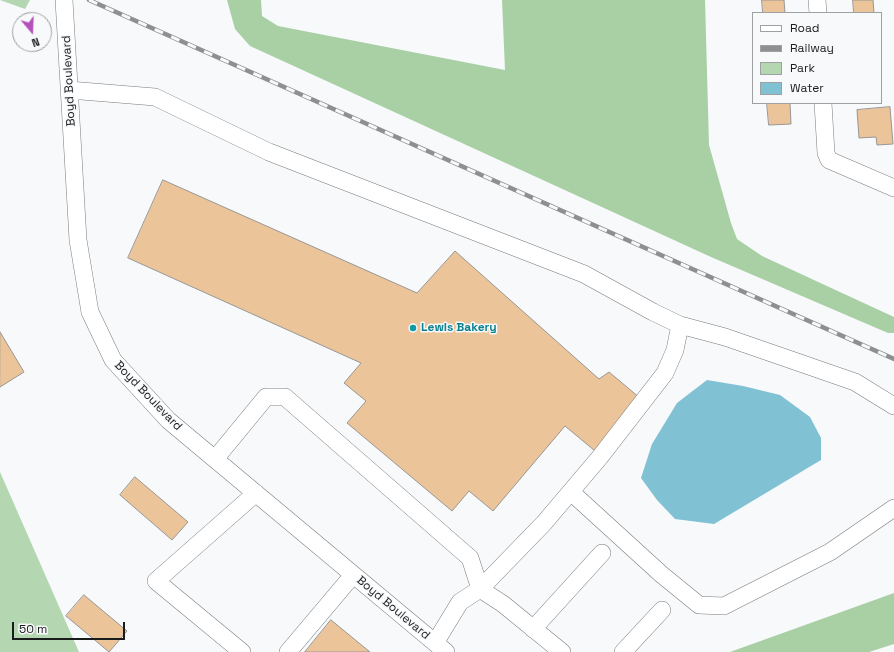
<!DOCTYPE html>
<html>
<head>
<meta charset="utf-8">
<style>
	body { margin:0 }
	#map { position:relative; width:894px; height:652px; overflow:hidden; background:#f7f9fb; font-family:"Space Grotesk",sans-serif }
	canvas { display:block }
	.legend { position:absolute; left:752px; top:12px; width:130px; height:92px; box-sizing:border-box; background:#f7f9fb; border:1px solid #9fa0a2; margin:0; padding:5px 7px; list-style:none; font-size:12px; color:#1a1b1c }
	.legend li { display:flex; align-items:center; gap:8px; height:20px }
	.legend b { width:20px; border:1px solid #9fa0a2 }
	.north { position:absolute; left:12px; top:12px; width:40px; height:40px; box-sizing:border-box; background:#f7f9fb; border:1px solid #9fa0a2; border-radius:50%; rotate:161deg; font-size:11px; font-weight:700; line-height:16px; text-align:center; color:#1a1b1c }
	.north::after { content:''; display:block; margin:auto; width:14px; height:18px; background:#b352b9; clip-path:polygon(50% 0,100% 100%,50% 72%,0 100%) }
	.scale { position:absolute; left:12px; top:622px; width:113px; height:18px; box-sizing:border-box; border:2px solid #1a1b1c; border-top:0; padding-left:5px; font-size:12px; line-height:14px; white-space:nowrap; color:#1a1b1c; -webkit-text-stroke:3px #f7f9fb; paint-order:stroke }
</style>
</head>
<body>
<div id="map">
<canvas width="894" height="652"></canvas>
<ul class="legend">
<li><b style="height:5px;background:#fff"></b>Road</li>
<li><b style="height:5px;background:#8d8f90"></b>Railway</li>
<li><b style="height:11px;background:#b4d6b1"></b>Park</li>
<li><b style="height:11px;background:#80c1d3"></b>Water</li>
</ul>
<div class="north">N</div>
<div class="scale">50 m</div>
</div>
<script>
const ctx = document.querySelector('canvas').getContext('2d');
ctx.lineJoin = 'round';
function fill(path, color) { ctx.fillStyle = color; ctx.fill(path, 'evenodd'); }
function trace(path, color, width, dash) { ctx.strokeStyle = color; ctx.lineWidth = width; ctx.lineCap = dash ? 'butt' : 'round'; ctx.setLineDash(dash || []); ctx.stroke(path); }
function label(font, color, halo, rows, align = 'center') {
  ctx.font = font + ' "Space Grotesk",sans-serif'; ctx.lineWidth = 3; ctx.setLineDash([]); ctx.textBaseline = 'middle'; ctx.strokeStyle = halo; ctx.fillStyle = color; for (const [text, x, y, turn = 0] of rows) {
    ctx.save(); ctx.translate(x, y); ctx.rotate((+turn || 0) * Math.PI / 180); ctx.textAlign = isNaN(turn) ? turn : align; if (halo) ctx.strokeText(text, 0, 0); ctx.fillText(text, 0, 0); ctx.restore();
  }
}
fill(new Path2D(`
	M0,0H30L25,9Z
	M0,472L79,652H0Z`), '#b4d6b1');
fill(new Path2D(`
	M227,0H261L262,16L278,26L505,70L502,0H705L709,145L731,223L737,239L762,256L894,317V333H888L711,257L250,46L235,29Z
	M894,593V644L869,652H730Z`), '#a9cfa5');
fill(new Path2D(`
	M707,380L743,386L780,395L810,417L821,438V460L714,524L675,519L657,500L641,478L652,444L677,403Z`), '#80c1d3');
const building = new Path2D(`
	M762,0H784L785,13H763Z
	M853,0H873L874,13H854Z
	M767,103H790L791,124L769,125Z
	M890,107L893,144L877,145L876,137L859,138L857,110Z
	M163,180L417,293L455,251L599,379L609,372L640,398L595,451L565,426L493,511L469,491L452,511L347,423L366,401L344,383L361,363L128,258Z
	M0,332L24,372L0,387Z
	M135,477L188,522L172,540L120,495Z
	M84,595L127,631L109,652L66,616Z
	M331,620L370,652H305Z`);
fill(building, '#ebc49a');
trace(building, '#989694', 1);
const minor = new Path2D(`
	M64,0L78,240L90,312L113,360L168,420L446,652
	M817,0L818,13
	M69,90L155,97L269,152L584,274L653,312L680,325L675,350L665,373L600,457L544,523L480,589L470,558L285,397H266L215,459
	M823,103L826,153L829,160L894,188
	M680,325L725,337L855,382L894,406
	M571,492L661,574L699,605L724,606L830,552L894,508
	M533,629L602,553
	M435,643L460,602L480,589L503,604L562,652
	M242,652L156,581L256,493
	M288,652L353,575
	M623,652L662,610`);
trace(minor, '#797b7d', 18);
trace(minor, '#fff', 17);
const rail = new Path2D(`
	M89,0L894,359`);
trace(rail, '#8d8f90', 4.5);
trace(rail, '#f7f9fb', 3, [9]);
for (const [x, y, r, color] of [
	[413,328,4,"#0f9aa8"]
]) { const dot = new Path2D(); dot.arc(x, y, r, 0, 2 * Math.PI); ctx.fillStyle = color; ctx.fill(dot); trace(dot, '#f7f9fb', 1.5); }
label('12px', '#1a1b1c', '#f7f9fb', [
	["Boyd Boulevard",69,81,-93],
	["Boyd Boulevard",148,396,46],
	["Boyd Boulevard",393,608,40]
]);
label('bold 12px', '#0d838f', '#f7f9fb', [
	["Lewis Bakery",421,328]
], 'left');
</script>
</body>
</html>
